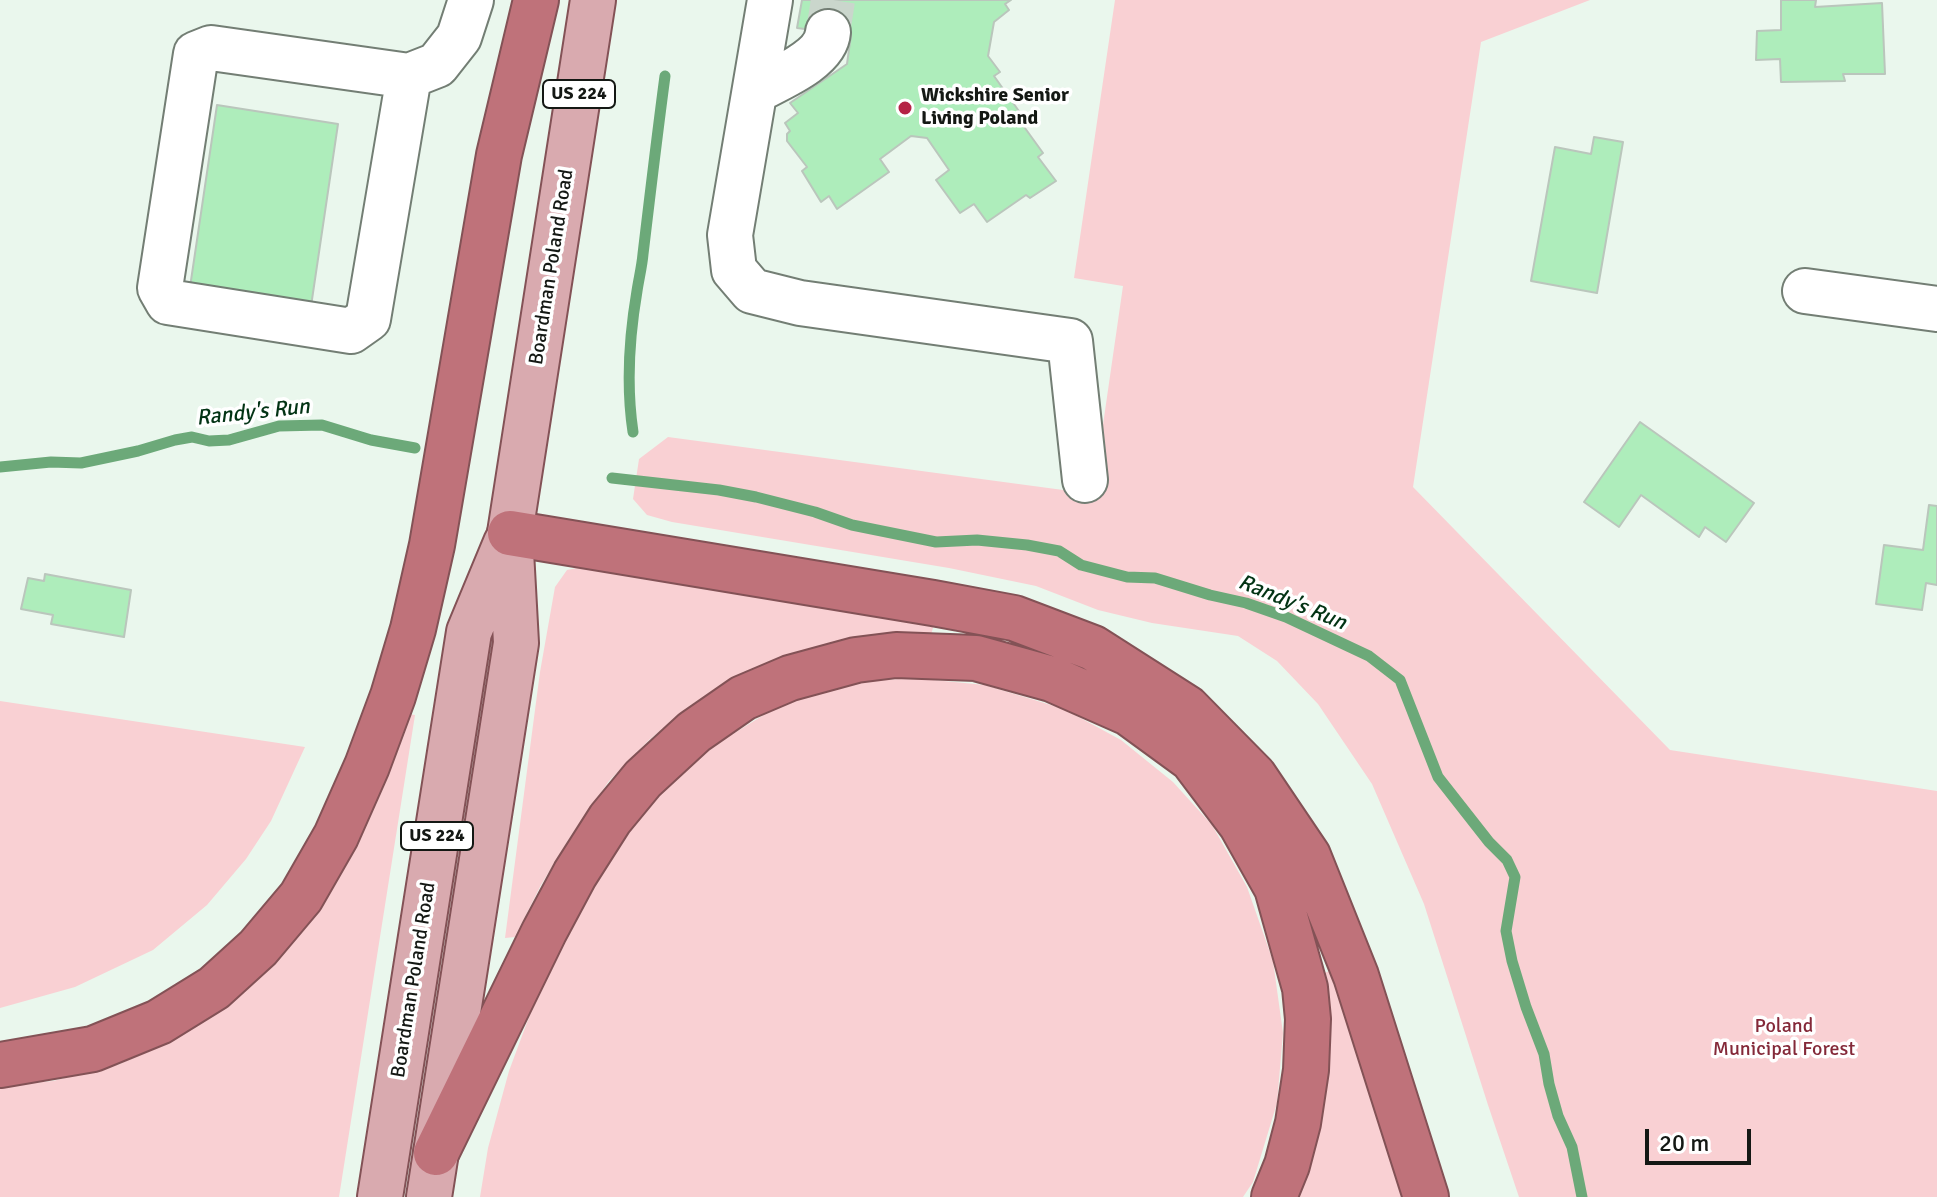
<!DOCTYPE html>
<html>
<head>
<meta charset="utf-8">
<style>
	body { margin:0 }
	#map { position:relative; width:1937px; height:1197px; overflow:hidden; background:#eaf7ed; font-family:Signika,sans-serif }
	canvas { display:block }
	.scale { position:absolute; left:1645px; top:1129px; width:106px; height:36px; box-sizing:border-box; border:4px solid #141814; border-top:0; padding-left:10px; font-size:24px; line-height:28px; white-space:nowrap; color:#141814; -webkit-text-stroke:6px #fff; paint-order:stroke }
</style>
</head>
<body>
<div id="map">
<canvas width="1937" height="1197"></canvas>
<div class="scale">20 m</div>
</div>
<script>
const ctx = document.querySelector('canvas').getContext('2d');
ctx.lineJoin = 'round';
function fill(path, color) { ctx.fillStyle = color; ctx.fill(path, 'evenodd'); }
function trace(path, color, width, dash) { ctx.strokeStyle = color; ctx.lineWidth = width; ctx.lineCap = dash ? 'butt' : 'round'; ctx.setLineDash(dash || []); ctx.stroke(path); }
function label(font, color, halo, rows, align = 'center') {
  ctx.font = font + ' Signika,sans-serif'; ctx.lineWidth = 7; ctx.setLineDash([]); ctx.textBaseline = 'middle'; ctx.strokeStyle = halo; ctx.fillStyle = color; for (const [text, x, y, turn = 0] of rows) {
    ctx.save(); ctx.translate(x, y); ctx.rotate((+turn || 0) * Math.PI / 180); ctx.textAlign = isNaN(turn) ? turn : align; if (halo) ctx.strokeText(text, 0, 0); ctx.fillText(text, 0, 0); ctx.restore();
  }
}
fill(new Path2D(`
	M1115,0H1590L1481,42L1413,487L1670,750L1937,791V1197H1519L1488,1105L1424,904L1372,784L1318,704L1277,661L1238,636L1152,623L1098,610L1036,586L949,568L672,522L647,515L633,499L639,459L668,437L1093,494L1123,286L1074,278Z
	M587,566L935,620L930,639L734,678L691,705L649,740L609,781L572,834L541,885L515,937L505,938L540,672L555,587L567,570Z
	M913,678L985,685L1064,709L1121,740L1173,782L1212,825L1247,887L1273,961L1283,1033L1277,1103L1253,1182L1243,1197H480L488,1148L509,1071L539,990L613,844L661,787L715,745L775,708L841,683Z
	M0,701L305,747L271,821L246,859L207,905L153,950L75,987L0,1008Z
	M408,714L415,715L339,1197H0V1086L53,1081L120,1064L184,1032Z
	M1332,970L1402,1197H1290L1317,976Z`), '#f9d0d3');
trace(new Path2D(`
	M633,432C626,385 629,338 637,291C639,278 642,266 643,254C650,195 657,136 665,76
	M0,467L51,462L81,463L138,451L175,440L192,437L209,441L229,440L279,426L322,425L371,440L415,448
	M612,478L719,490L756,497L815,512L852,525L936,542L977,540L1027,545L1059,551L1081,565L1127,577L1155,578L1210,595L1246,603L1286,617L1369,656L1400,680L1438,777L1489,842L1507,860L1515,877L1506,931L1512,961L1526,1007L1544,1054L1549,1084L1558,1116L1572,1147L1582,1197`), '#6ca979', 11);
const building = new Path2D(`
	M802,0H1011L1005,4L1009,10L994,22L988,56L1000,72L994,76L1021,114L1017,117L1043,153L1038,157L1056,181L1030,198L1026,195L987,222L974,204L960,213L936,180L949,170L927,138L911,136L880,159L889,172L837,209L829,196L821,202L802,171L807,167L787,141V134L790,131L785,123L798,113L790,103L847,64L851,35L797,28Z
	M1781,0H1816L1815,7L1882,3L1885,74H1843L1845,81L1781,82L1780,59L1756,60L1757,31L1781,30Z
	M217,105L338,124L310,313L189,294Z
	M1594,137L1623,142L1597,293L1531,281L1555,147L1591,154Z
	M1640,422L1754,503L1726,542L1705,527L1699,537L1641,495L1619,527L1584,502Z
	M1929,505L1937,506V585L1926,583L1922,610L1876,604L1884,545L1923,550Z
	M45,574L131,590L124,637L51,624L53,615L21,609L28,578L44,581Z`);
fill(building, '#aeedbb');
trace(building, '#bac6bc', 2);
trace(new Path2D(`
	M828,32L833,0`), '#cad6cc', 44, [44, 22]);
const minor = new Path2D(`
	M770,0L730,235L734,270L752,291L800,303L1070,341L1085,480
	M409,76L368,319L351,331L168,302L160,288L196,54L211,48L409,76L437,65L459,37L471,0
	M755,91C777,79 826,60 828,32
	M1805,291L1937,309`);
const major = new Path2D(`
	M380,1197L469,632L506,543
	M429,1197L516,643L510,533L593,0`);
const highway = new Path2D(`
	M510,533L933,603L1014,618L1093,648L1187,708L1254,776L1308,856L1356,976L1426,1197
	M0,1065L93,1049L159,1022L214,988L258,948L301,897L336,836L367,766L393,696L413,629L432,545L499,155L536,0
	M436,1153L544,932L575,874L610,819L643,779L694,732L743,698L790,678L856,660L896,655L976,658L1052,679L1129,713L1192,759L1241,824L1277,888L1305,988L1308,1019L1306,1070L1298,1123L1287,1165L1274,1197`);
trace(minor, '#737e74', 48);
trace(major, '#835256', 48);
trace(highway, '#835256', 48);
trace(minor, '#fff', 44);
trace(major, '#d9aaaf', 44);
trace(highway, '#bf727a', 44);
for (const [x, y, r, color] of [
	[905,108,8,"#b52346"]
]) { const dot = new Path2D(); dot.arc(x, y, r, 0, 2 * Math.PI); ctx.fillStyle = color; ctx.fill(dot); trace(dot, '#fff', 3); }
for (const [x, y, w] of [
	[579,94,72],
	[437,836,72]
]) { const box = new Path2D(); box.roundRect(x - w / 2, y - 14, w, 28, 6); ctx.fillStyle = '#fff'; ctx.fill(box); trace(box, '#141814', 2); }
label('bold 18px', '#141814', null, [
	["US 224",579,94],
	["US 224",437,836]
]);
label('bold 20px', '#141814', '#fff', [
	["Wickshire Senior",921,96],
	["Living Poland",921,119]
], 'left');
label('20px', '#141814', '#fff', [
	["Boardman Poland Road",552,267,-81],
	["Boardman Poland Road",414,980,-81]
]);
label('20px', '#842939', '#fff', [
	["Poland",1784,1027],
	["Municipal Forest",1784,1050]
]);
label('italic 22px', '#023314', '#fff', [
	["Randy's Run",253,413,-6],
	["Randy's Run",1292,603,22]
]);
</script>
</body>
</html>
